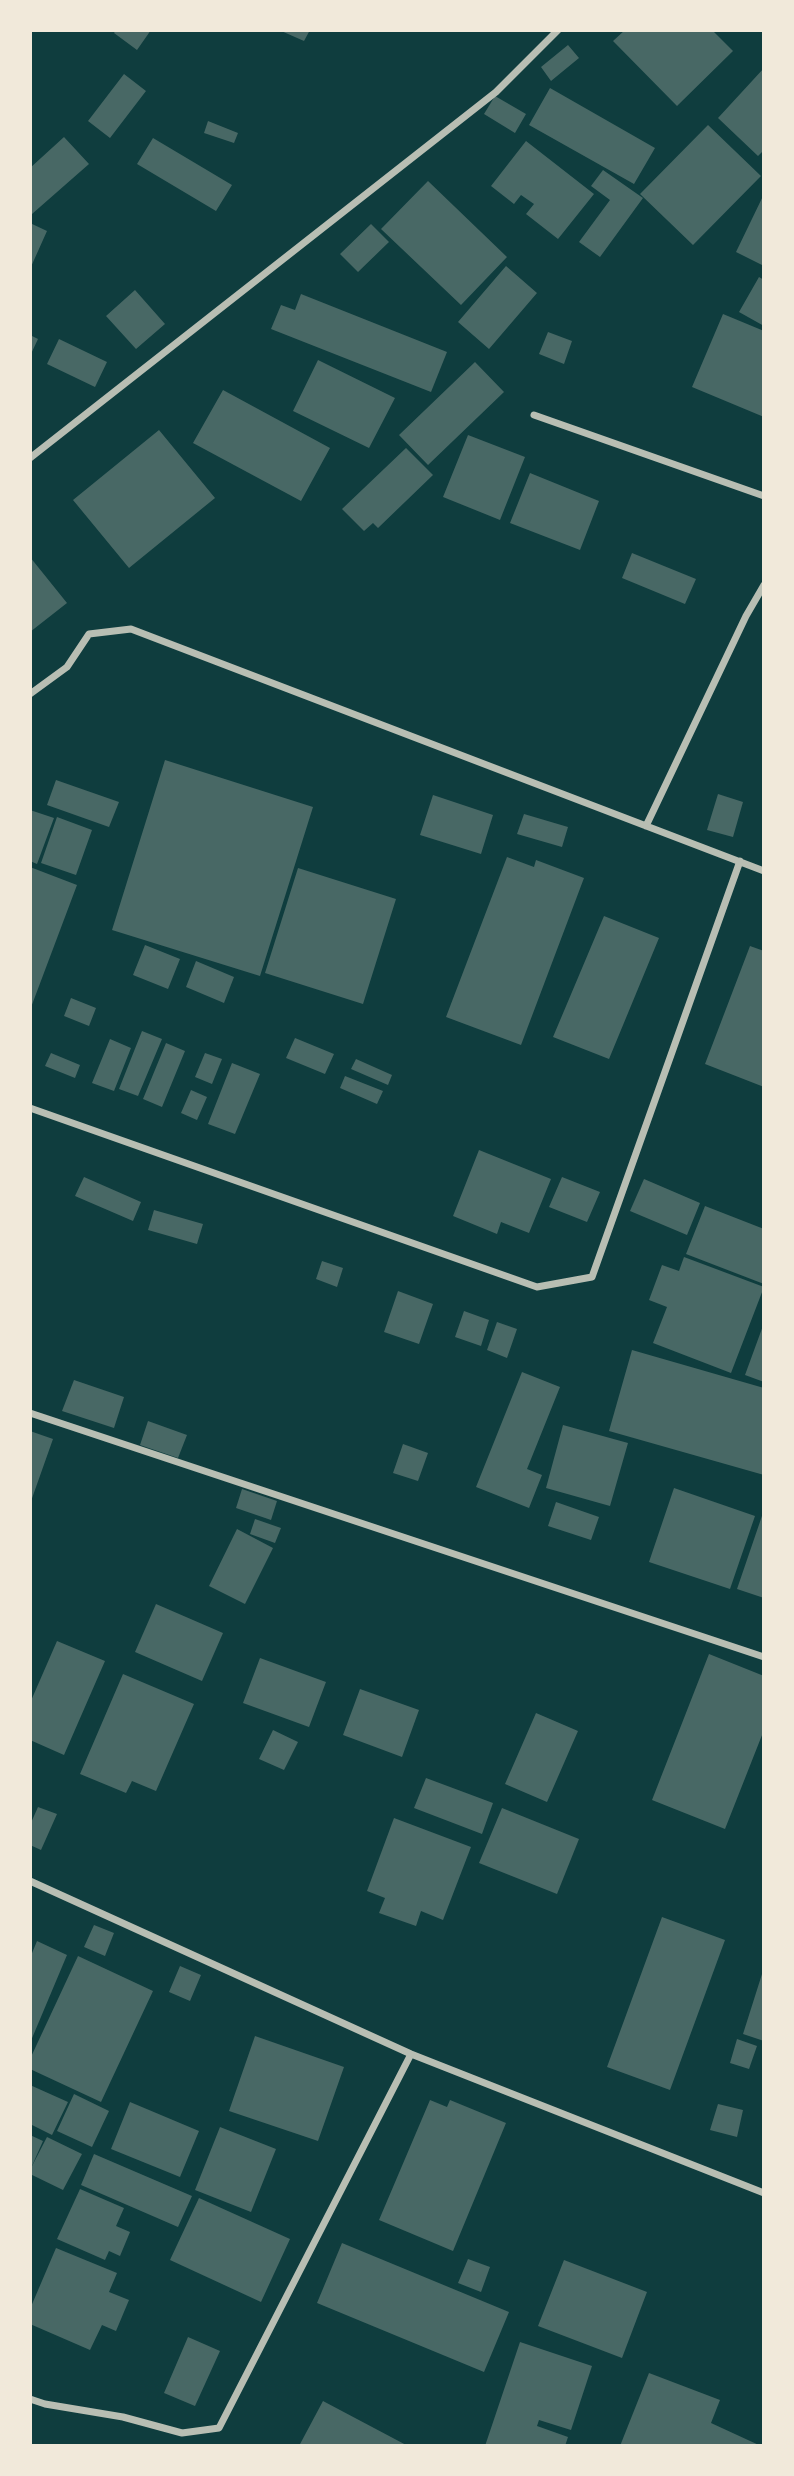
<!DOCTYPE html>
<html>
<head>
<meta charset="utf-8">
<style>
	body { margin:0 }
	#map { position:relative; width:794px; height:2476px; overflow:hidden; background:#0f3d3e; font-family:Jost,sans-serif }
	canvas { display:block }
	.frame { position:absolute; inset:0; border:32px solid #f1e9da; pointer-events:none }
</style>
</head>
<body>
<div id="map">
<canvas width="794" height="2476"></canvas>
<div class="frame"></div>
</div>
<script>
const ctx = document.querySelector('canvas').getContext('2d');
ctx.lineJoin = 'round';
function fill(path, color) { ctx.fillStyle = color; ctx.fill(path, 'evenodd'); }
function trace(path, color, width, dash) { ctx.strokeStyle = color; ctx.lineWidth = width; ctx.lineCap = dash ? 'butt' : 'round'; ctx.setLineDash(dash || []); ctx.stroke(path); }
fill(new Path2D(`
	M116,30H151L137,50L114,33Z
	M279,30H310L304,41Z
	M625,30H712L733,51L677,106L613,41Z
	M568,45L579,58L551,81L541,67Z
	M764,68V150L758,156L718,118Z
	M124,74L146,91L110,138L88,121Z
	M550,88L655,148L634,184L529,125Z
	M495,96L526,114L515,133L484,114Z
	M208,121L238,133L234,143L204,133Z
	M708,125L761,176L693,245L640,194Z
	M64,137L89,164L32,214L30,212V168Z
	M153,138L232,185L216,211L137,164Z
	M526,141L594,194L558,239L526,214L534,204L521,195L514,204L491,186Z
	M603,170L643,198L600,257L579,242L610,200L591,186Z
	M428,181L507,257L461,305L381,229Z
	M764,194V266L736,252Z
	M30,223L47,231L30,269Z
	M371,224L389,242L358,272L340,254Z
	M506,266L537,293L489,349L458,322Z
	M759,277L764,280V326L739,312Z
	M135,290L165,324L136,349L106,316Z
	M301,294L447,352L431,392L271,329L281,305L295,310Z
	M723,314L764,331V417L692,387Z
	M548,332L572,341L564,364L539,354Z
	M30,335L38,339L30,356Z
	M59,339L107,362L95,387L47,364Z
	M318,360L395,398L369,448L293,411Z
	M475,362L504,392L428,465L399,435Z
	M223,390L330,448L301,501L193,443Z
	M159,430L215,498L129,568L73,500Z
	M468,435L525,457L500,520L443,497Z
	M406,448L433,475L378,528L373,523L364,531L342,509Z
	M530,473L599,501L580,550L510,523Z
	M632,553L696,579L685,604L622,578Z
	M30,557L67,603L30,632Z
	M165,760L313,807L260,976L112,930Z
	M56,780L119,802L109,827L47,805Z
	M718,794L743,802L733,837L707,830Z
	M433,795L493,815L481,854L420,835Z
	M30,810L54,818L37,864L30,861Z
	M524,814L568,827L562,847L517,834Z
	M57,817L92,830L76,875L41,863Z
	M507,857L534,867L536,860L584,878L521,1045L446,1017Z
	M30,867L77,885L30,1010Z
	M298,868L396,899L363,1004L265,973Z
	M604,916L659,938L609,1059L553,1037Z
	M145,945L180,959L168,989L133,975Z
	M750,946L764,951V1087L705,1064Z
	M196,961L234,977L224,1003L186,987Z
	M71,998L96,1008L89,1026L64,1016Z
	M142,1031L162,1039L138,1096L119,1089Z
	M295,1038L334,1054L325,1074L286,1058Z
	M110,1039L131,1048L114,1091L92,1083Z
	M166,1043L185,1051L162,1107L143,1099Z
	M51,1053L80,1065L75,1078L45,1066Z
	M205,1053L222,1059L212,1084L195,1077Z
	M356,1059L392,1075L388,1085L351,1069Z
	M232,1063L260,1074L235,1134L208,1124Z
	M345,1076L383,1091L377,1104L340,1088Z
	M191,1090L207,1097L197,1120L181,1113Z
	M479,1150L551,1179L529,1233L501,1222L497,1234L453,1216Z
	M84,1177L141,1202L133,1221L75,1196Z
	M562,1177L600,1192L587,1222L549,1207Z
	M644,1179L700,1203L687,1235L630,1211Z
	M705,1206L764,1229V1284L686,1254Z
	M154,1210L203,1224L197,1244L148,1230Z
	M684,1257L764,1287L731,1373L653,1343L667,1307L649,1300L662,1265L679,1271Z
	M322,1261L343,1268L337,1287L316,1279Z
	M398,1291L433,1304L419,1344L384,1332Z
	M464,1311L489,1320L481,1346L455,1337Z
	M497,1322L517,1329L507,1358L487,1350Z
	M764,1323V1382L745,1375Z
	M632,1350L764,1388V1475L609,1431Z
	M522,1372L560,1387L527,1469L542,1475L529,1508L476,1487Z
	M74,1380L124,1397L114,1428L62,1411Z
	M148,1421L187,1435L178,1458L140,1445Z
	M563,1425L628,1443L610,1506L546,1488Z
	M30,1431L53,1439L30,1504Z
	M403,1444L428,1453L418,1481L393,1473Z
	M674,1488L755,1516L730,1589L649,1562Z
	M242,1489L277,1501L271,1520L236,1508Z
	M556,1502L599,1517L591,1540L548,1526Z
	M764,1510V1598L737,1589Z
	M255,1519L281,1528L275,1543L250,1534Z
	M237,1529L273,1548L245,1604L209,1586Z
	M156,1604L223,1633L202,1681L135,1652Z
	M57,1641L105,1661L64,1755L30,1740V1703Z
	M709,1654L764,1676V1730L725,1829L652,1800Z
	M260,1658L326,1682L309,1727L243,1703Z
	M123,1674L194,1704L156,1791L132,1781L126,1793L80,1774Z
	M360,1689L419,1710L402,1757L343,1735Z
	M536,1713L578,1731L547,1802L505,1784Z
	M273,1730L298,1742L284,1770L259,1759Z
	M426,1778L493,1803L482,1834L414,1808Z
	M38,1807L57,1814L41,1850L30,1845V1825Z
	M502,1808L579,1839L557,1894L479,1863Z
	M394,1818L471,1847L443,1920L421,1911L416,1926L379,1913L385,1898L367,1891Z
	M662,1917L725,1940L670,2090L607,2067Z
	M94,1925L114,1933L105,1956L84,1947Z
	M37,1941L67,1955L30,2043V1958Z
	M78,1956L153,1991L101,2102L30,2069V2059Z
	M180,1966L201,1975L190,2001L169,1992Z
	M762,1974L764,1975V2041L743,2034Z
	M255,2036L344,2067L318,2141L229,2111Z
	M737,2039L757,2046L749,2069L730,2063Z
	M30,2085L68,2102L52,2135L30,2124Z
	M74,2094L109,2111L92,2147L57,2131Z
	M430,2100L447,2107L450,2100L506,2123L453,2251L379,2220Z
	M130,2102L199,2131L180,2177L111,2149Z
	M718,2104L743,2110L737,2137L710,2130Z
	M220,2127L276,2149L251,2212L195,2190Z
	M30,2135L43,2141L31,2168L47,2137L82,2154L63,2190L30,2174Z
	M94,2154L192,2196L178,2227L81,2185Z
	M80,2189L124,2208L116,2226L130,2232L120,2256L109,2251L105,2260L57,2239Z
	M199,2198L290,2239L261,2302L170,2260Z
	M342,2243L509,2312L484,2372L317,2303Z
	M56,2248L117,2273L109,2292L129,2300L116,2331L102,2325L90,2350L30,2324V2309Z
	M468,2259L490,2267L481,2292L458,2283Z
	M564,2260L647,2292L622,2358L538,2326Z
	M188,2337L220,2351L195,2406L164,2393Z
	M520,2342L592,2366L571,2430L539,2420L537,2426L568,2437L565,2446H485Z
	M649,2373L720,2400L711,2423L761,2446H620Z
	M323,2401L408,2446H299Z`), '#486865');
trace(new Path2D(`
	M534,415L764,496
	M30,458L496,92L558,30
	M30,694L67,667L89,634L131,629L764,871
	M646,826L746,616L764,585
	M30,1108L537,1287L592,1277L740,861
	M30,1413L764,1657
	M30,1881L411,2054L764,2193
	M30,2399L45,2404L123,2417L182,2433L219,2428L411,2054`), '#b8beb3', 7);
</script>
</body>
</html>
